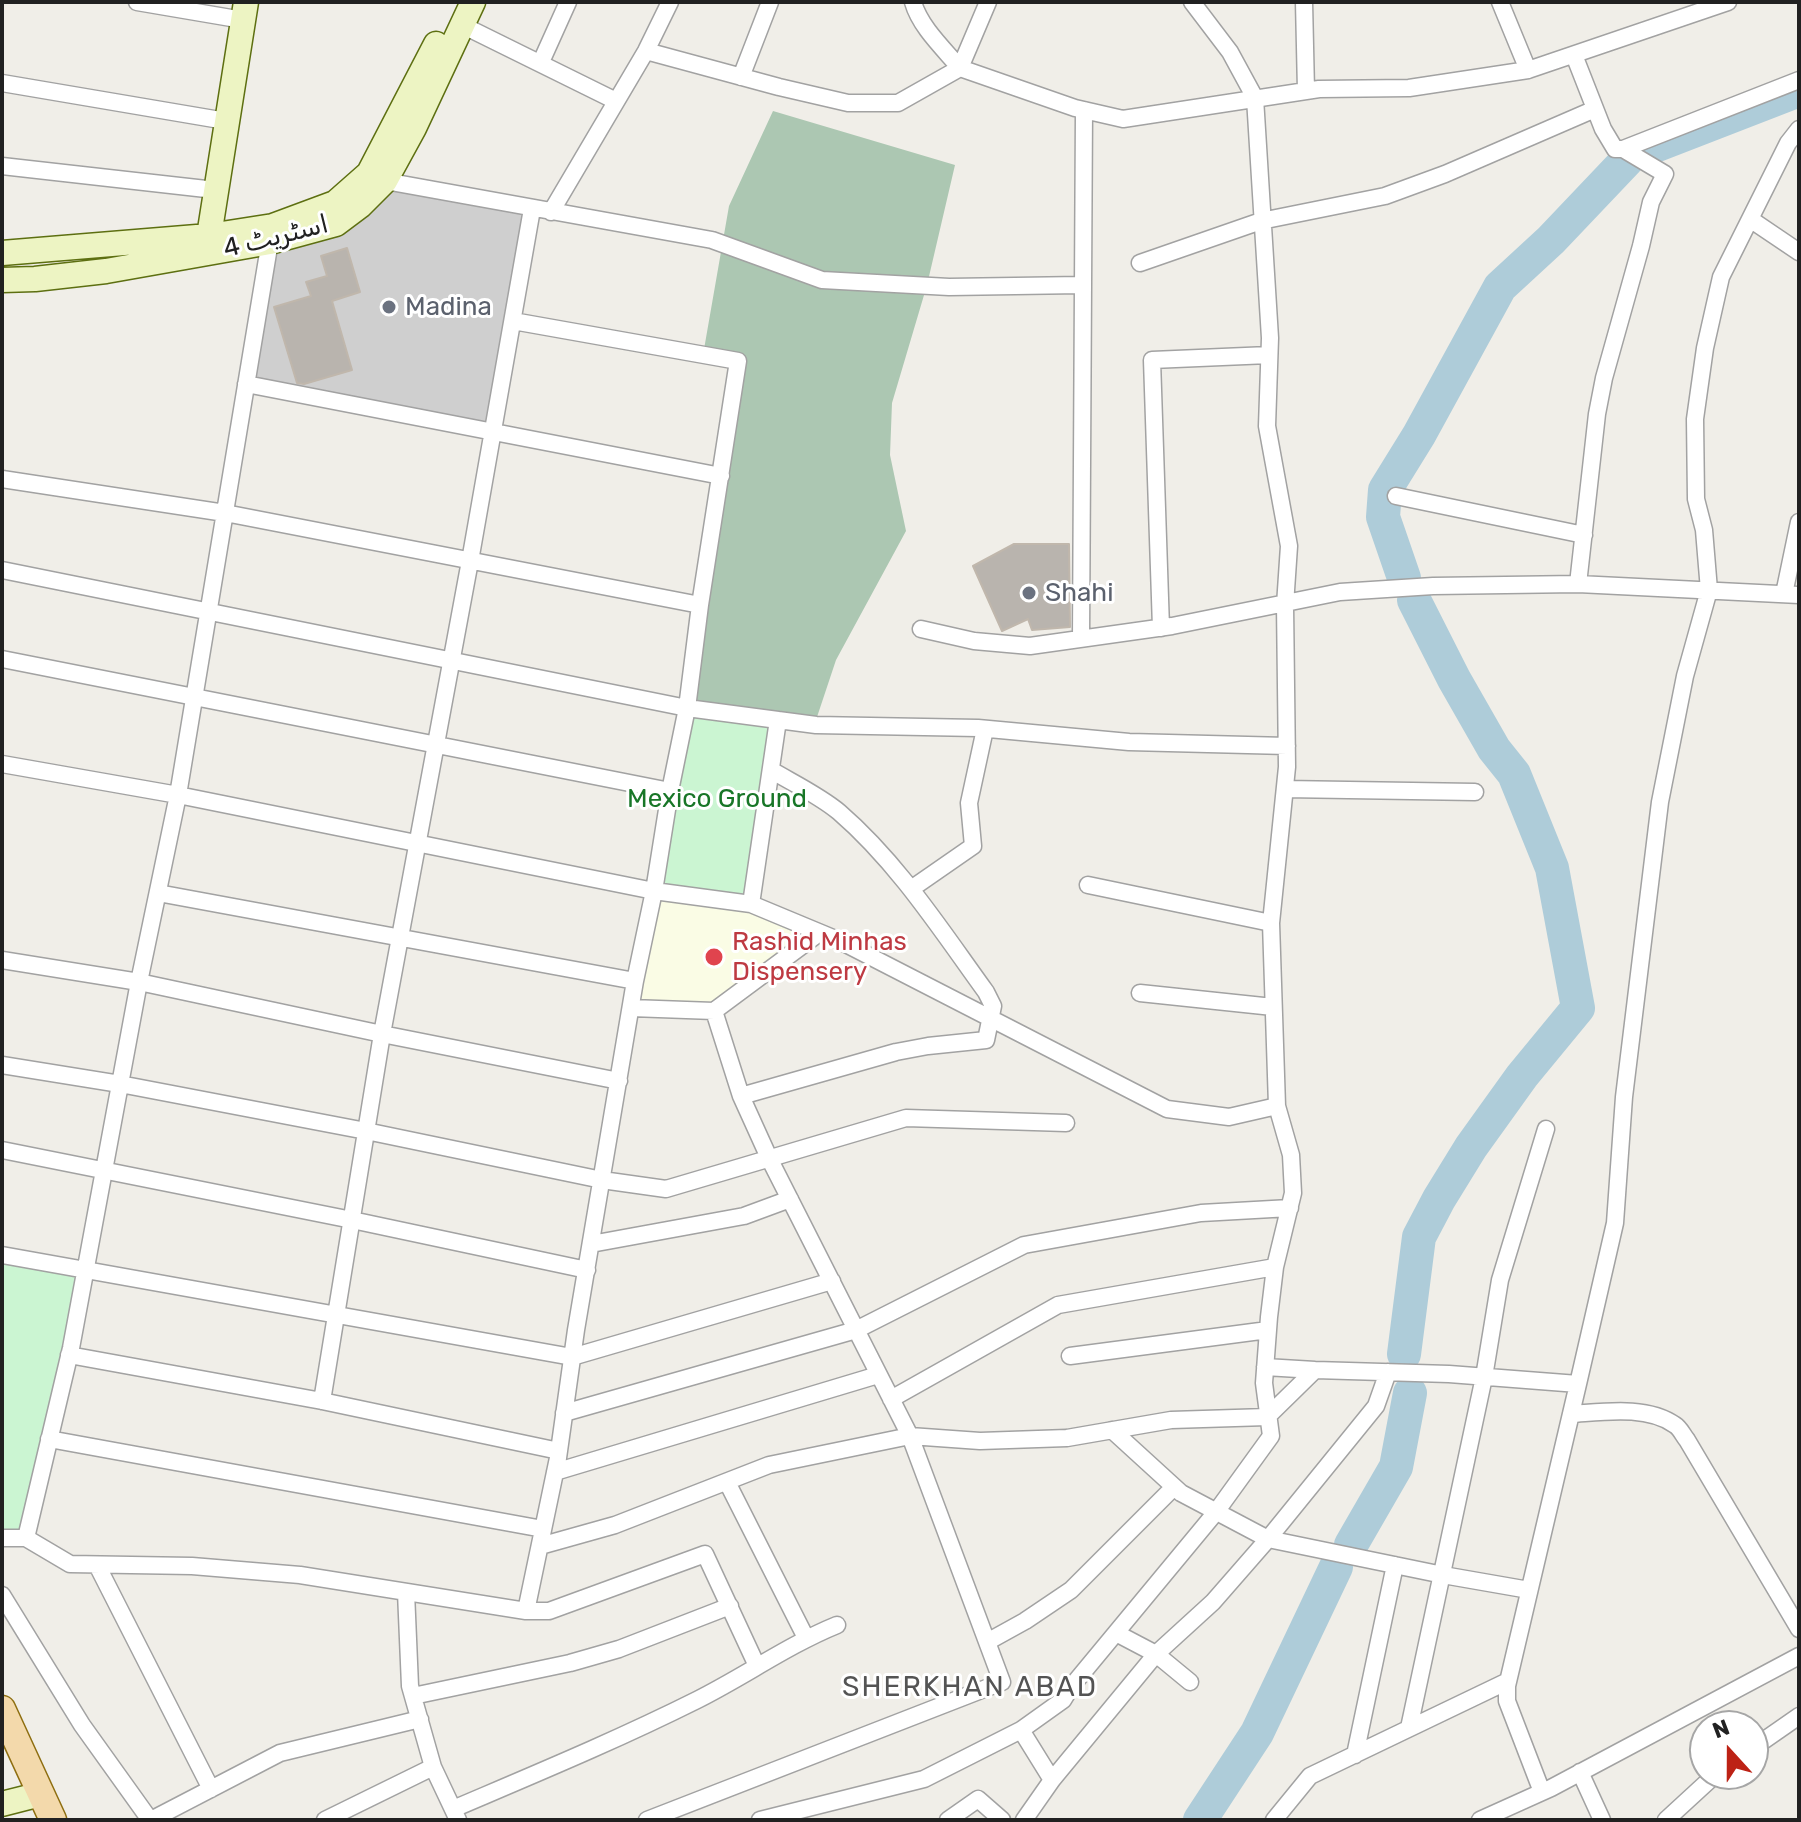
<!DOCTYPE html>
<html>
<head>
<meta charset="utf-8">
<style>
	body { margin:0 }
	#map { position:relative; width:1801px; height:1822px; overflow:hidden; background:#f0eee8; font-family:Rubik,sans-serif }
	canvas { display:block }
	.frame { position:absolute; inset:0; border:4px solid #212121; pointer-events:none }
	.north { position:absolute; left:1689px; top:1710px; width:80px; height:80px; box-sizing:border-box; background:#fff; border:2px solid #a6a6a6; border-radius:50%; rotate:339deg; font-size:22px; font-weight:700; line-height:32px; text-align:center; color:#212121 }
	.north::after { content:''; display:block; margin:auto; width:28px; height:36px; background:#bd2215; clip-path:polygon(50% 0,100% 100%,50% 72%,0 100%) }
</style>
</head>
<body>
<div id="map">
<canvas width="1801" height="1822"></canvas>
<div class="frame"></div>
<div class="north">N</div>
</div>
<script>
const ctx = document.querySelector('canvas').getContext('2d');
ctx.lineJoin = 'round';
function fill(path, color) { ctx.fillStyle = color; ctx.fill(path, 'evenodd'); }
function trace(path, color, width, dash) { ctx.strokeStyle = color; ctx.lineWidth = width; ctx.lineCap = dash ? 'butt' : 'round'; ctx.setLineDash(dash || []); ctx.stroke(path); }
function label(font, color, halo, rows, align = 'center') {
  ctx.font = font + ' Rubik,"Noto Sans Arabic",sans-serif'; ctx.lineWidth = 6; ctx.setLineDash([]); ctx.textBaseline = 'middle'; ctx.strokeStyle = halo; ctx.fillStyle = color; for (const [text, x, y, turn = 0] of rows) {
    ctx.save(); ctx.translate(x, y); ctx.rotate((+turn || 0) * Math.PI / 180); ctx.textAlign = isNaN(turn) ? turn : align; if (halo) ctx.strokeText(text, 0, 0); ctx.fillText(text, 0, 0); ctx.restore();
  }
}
fill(new Path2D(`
	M655,892L751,904L819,933L714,1011L631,1008Z`), '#fafce5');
fill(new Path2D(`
	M383,179L531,210L492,431L250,381L278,233Z`), '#cfcfcf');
fill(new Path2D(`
	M773,111L955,165L927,285L892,403L890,455L906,531L836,660L815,723L689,707L738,361L703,355L729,206Z`), '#acc7b2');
fill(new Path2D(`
	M688,709L776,722L747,904L655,892Z
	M2,1256L83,1270L22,1536L2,1537Z`), '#cbf5d2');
trace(new Path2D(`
	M1642,151L1799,90
	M1404,578L1383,517L1385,490L1419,435L1500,287L1551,240L1627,160
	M1404,1354L1419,1237L1439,1199L1471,1147L1522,1076L1578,1008L1552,868L1514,774L1494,749L1454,679L1414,600
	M1351,1545L1396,1467L1410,1393
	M1200,1820L1257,1733L1336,1567`), '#aeccd9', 34);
const building = new Path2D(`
	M347,248L360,292L332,301L352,370L304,384L297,383L274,307L311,296L306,282L327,276L321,256Z
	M1014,544H1069L1070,627L1032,630L1028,619L1002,631L973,566Z`);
fill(building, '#b9b4ae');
trace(building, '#c0b7ac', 2);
const street = new Path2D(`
	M137,2L243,20
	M913,2C920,27 944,49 960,68L988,2
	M1304,2L1306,91
	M1500,2L1528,70
	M462,25L616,101
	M646,51L779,87L848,103H898L960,68L1075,108L1123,119L1319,89L1409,88L1528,70L1728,2
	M1574,55L1603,129L1615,149H1623L1799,80
	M541,62L568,2
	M741,77L770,2
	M2,83L226,121
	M2,166L215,190
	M385,181L712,240L822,280L949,287L1081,285
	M551,212L646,51L670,2
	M1750,219L1799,252
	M1140,263L1261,221L1385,196L1445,174L1595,109
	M513,321L738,361L700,605L687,708L670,791L654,891L635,981L576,1330L558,1458L526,1611
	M246,384L721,476
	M2,479L225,513L700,605
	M1396,496L1584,535
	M2,570L687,708L816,725L978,728L1129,742L1287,746
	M1578,584L1597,414L1604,378L1641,246L1651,202L1665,174L1623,149
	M1784,594L1799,522
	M1161,628L1152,360L1269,355
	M921,629L974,641L1030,646L1172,626L1340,592L1433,586L1578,584L1799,595
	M1081,638L1084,110
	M2,659L670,791
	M2,764L178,795L654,891L751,904L840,941L1167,1109L1229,1117L1277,1106
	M1285,789L1475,792
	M1088,885L1271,923
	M911,889L973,846L969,803L985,729
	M158,893L635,981
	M751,904L778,720
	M2,960L139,982L382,1034L619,1081
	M1140,993L1273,1007
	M631,1008L714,1011L819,933
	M2,1065L120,1084L366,1131L602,1180L666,1189L906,1118L1066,1123
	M741,1096L896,1052L928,1046L986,1040L993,1006L986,992C941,930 898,863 839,812C820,796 793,783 771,770
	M2,1150L352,1220L587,1270
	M591,1244L744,1216L790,1199
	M2,1255L572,1357L832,1281
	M69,1355L322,1401L559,1451
	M1070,1356L1268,1330
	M1265,1367L1315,1370L1449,1374L1578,1384L1507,1686V1701L1542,1792
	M1578,1384L1615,1223L1624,1097L1660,802L1685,676L1709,590L1704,530L1696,499L1695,419L1705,348L1721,277L1788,143L1799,129
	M891,1399L1058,1305L1275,1267
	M322,1401L382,1034L470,561L532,209
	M564,1413L856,1330L1024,1245L1201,1213L1290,1208
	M1571,1414C1603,1412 1647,1405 1675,1425C1680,1428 1683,1435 1687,1440L1799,1629
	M1112,1430L1181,1493L1268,1539L1443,1575L1529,1590
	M49,1439L543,1529
	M555,1472L878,1375
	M727,1482L806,1638
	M2,1538H26L70,1564L192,1566L300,1575L526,1611H549L705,1554L757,1666
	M26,1538L71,1348L139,982L178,795L271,235
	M540,1546L615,1525L769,1465L910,1436L980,1441L1067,1438L1171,1420L1267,1417L1315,1370
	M97,1565L211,1789
	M406,1592L410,1686L433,1767L458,1820
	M2,1595L82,1725L150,1820
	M1116,1633L1156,1654L1190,1682
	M987,1642L1025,1621L1071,1590L1174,1487
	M413,1696L570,1663L619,1649L730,1606
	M1409,1728L1484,1377L1500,1280L1546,1129
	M1021,1730L1052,1780
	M1753,1748L1799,1716
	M1355,1755L1395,1565
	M1580,1772L1602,1820
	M453,1809C535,1774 617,1740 697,1700C745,1676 788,1645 837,1625
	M151,1820L280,1753L420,1719
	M325,1820L433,1767
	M647,1820L1002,1682L910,1436L770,1160L741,1096L714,1011
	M760,1820L924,1779L1021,1730L1063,1700L1071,1687L1216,1512L1271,1436L1264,1383L1269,1317L1275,1267L1293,1193L1291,1155L1277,1106L1271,923L1287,767L1285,605L1289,546L1267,426L1270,338L1255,98L1230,52L1192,2
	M948,1820L978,1799L1002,1820
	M1024,1820L1052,1780L1156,1654L1213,1602L1268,1539L1376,1406L1388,1372
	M1274,1820L1310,1776L1508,1681
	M1480,1820L1551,1788L1799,1656
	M1666,1820L1716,1774`);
const secondary = new Path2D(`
	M209,236L246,2
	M2,253L209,236L273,226L335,203L369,173L436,44
	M2,280L35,279L106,271L270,242L336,224L360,206L385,181L414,128L473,2
	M2,1804L41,1794`);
const primary = new Path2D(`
	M2,1709L53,1820`);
trace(street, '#a2a2a2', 19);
trace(secondary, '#5d6f11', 27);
trace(primary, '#8e6e10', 29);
trace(street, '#fff', 16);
trace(secondary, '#edf4c3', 24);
trace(primary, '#f3d9ab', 26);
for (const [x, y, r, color] of [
	[389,307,8,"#6b7280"],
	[1029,593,8,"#6b7280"],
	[714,957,10,"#e0444e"]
]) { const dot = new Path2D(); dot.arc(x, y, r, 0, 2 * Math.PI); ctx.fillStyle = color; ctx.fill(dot); trace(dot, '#fff', 3); }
label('26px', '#212121', '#fff', [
	["اسٹریٹ 4",276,237,-14]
]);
label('26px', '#5b616d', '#fff', [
	["Madina",405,307],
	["Shahi",1045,593]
], 'left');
label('26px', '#187627', '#fff', [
	["Mexico Ground",717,799]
]);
label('26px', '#be3a42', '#fff', [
	["Rashid Minhas",732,942],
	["Dispensery",732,972]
], 'left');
ctx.letterSpacing = '2px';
label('28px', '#545454', '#fff', [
	["SHERKHAN ABAD",970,1688]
]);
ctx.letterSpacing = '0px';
</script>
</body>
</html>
